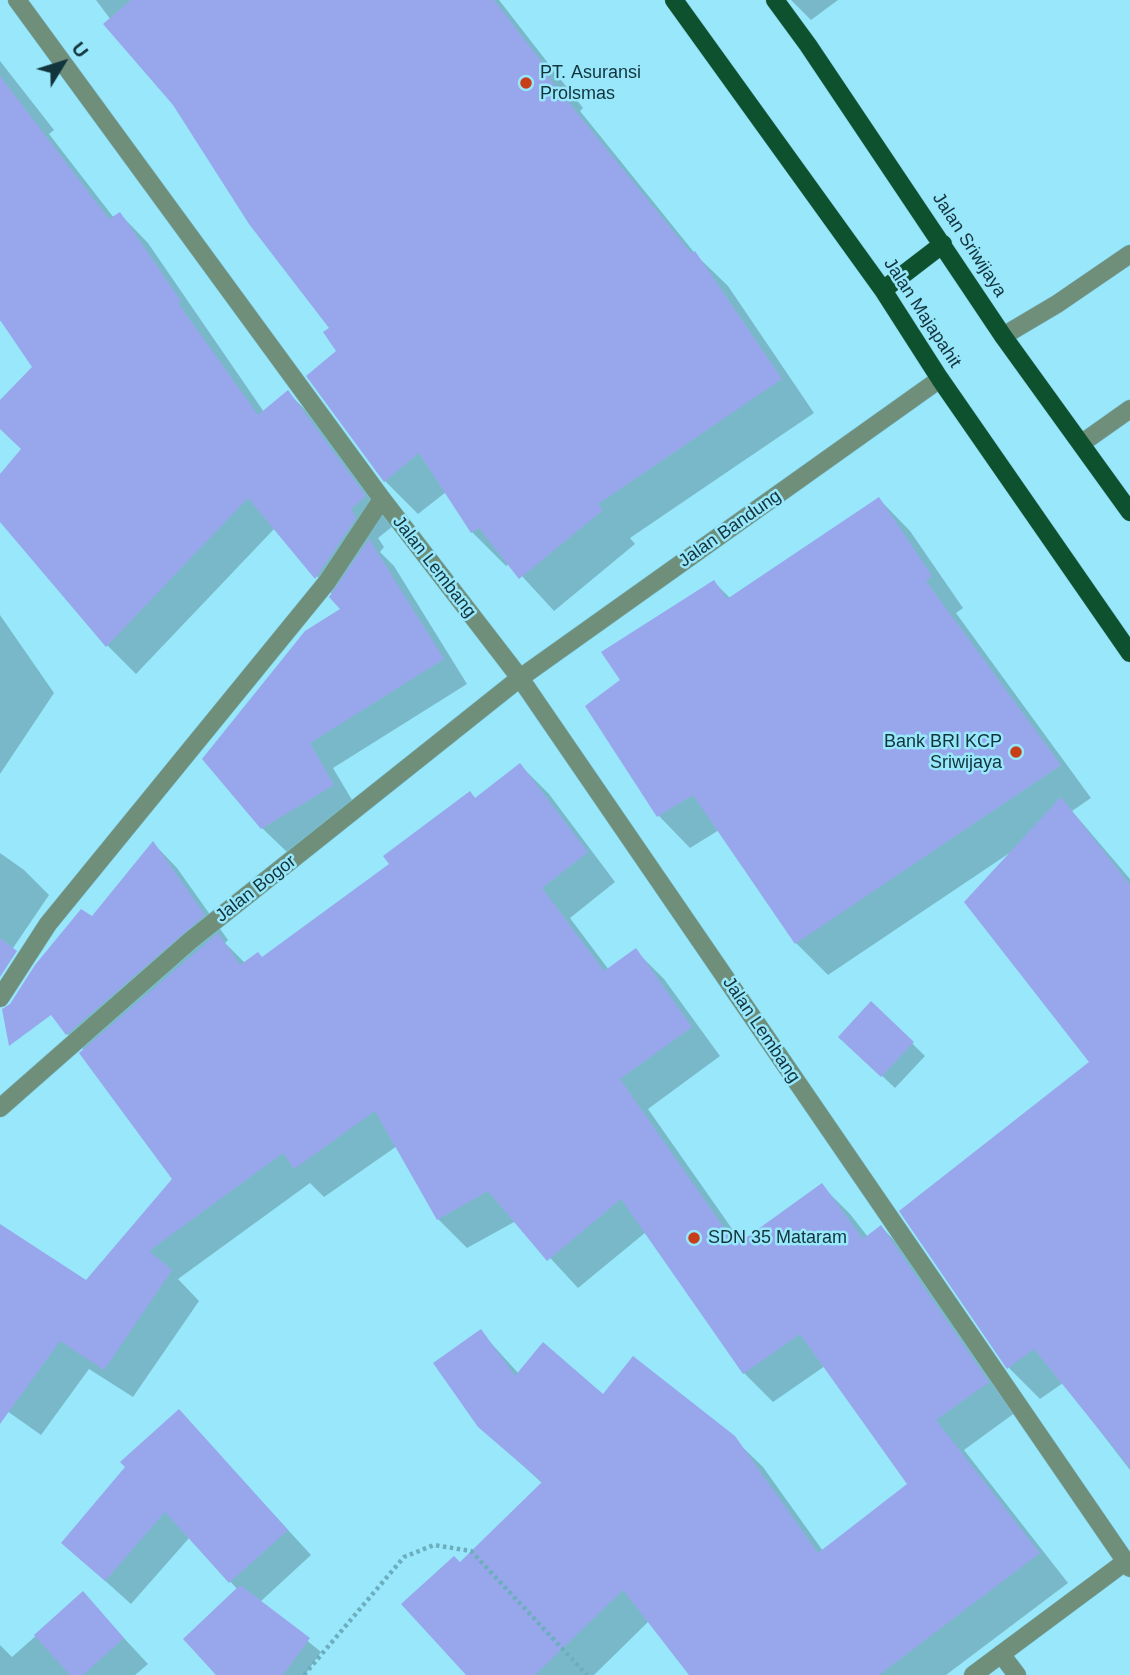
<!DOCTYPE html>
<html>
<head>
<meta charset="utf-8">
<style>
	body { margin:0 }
	#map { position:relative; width:1130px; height:1675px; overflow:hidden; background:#98e7fb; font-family:Helvetica,sans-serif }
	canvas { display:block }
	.north { position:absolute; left:28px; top:28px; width:70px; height:70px; -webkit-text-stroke:5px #98e7fb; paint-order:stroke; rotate:52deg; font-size:19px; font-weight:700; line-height:28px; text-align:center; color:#12343c }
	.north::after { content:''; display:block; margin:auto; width:24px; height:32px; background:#12343c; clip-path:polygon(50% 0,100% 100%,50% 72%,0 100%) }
</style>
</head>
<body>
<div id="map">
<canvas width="1130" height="1675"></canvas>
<div class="north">U</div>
</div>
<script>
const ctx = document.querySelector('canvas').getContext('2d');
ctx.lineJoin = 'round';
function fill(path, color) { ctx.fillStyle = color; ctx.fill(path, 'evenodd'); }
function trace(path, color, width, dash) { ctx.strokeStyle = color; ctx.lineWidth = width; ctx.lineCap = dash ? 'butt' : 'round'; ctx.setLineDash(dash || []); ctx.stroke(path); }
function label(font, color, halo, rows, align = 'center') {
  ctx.font = font + ' Helvetica,sans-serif'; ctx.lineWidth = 5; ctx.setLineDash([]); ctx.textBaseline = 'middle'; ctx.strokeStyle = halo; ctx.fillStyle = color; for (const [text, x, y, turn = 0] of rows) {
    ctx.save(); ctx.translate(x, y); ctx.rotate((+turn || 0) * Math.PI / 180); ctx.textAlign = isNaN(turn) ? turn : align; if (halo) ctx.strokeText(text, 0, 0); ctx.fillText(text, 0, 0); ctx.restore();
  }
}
fill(new Path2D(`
	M96,0H499L583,108L580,111L697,256L728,286L814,413L630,538L635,544L554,611L510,563L506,566L472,532L446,492L418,514L385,481L332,328L174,104Z
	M791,0H838L811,20Z
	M0,61L54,130L49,134L114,218L120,214L148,243L264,412L288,393L317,421L393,526L378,538L384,547L380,552L394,566L467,684L333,768L358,810L287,852L262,828L342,610L333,595L275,528L136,674L107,645L0,519V479L23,449L122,294L0,321Z
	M879,499L910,531L963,608L956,613L1091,798L1072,811L1130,879V1470L1063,1383L1040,1399L1009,1368L1091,1063L1011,852L828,975L796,943L719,830L690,848L659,816L588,706L622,681L714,582L731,599Z
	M0,615L54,693L0,774Z
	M520,765L549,794L615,882L570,918L609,970L635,950L664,979L720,1056L648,1109L742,1243L821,1185L850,1214L868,1237L881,1227L910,1256L1016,1412L964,1450L1068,1583L946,1675H691L649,1621L594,1675H469L460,1565L543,1484L480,1426L481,1332L519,1374L733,1438L763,1467L823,1551L909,1484L825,1366L773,1402L744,1373L646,1232L578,1288L516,1221L467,1248L438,1219L397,1146L324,1197L310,1183L178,1279L199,1301L133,1397L89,1369L41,1435L0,1406V1226L86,1282L174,1179L85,1051L67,1034L92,918L153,843L177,868L228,940L225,943L245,963L262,959L391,864L470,793L476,799Z
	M0,853L24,870L49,895L7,957L0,952Z
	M872,1004L925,1056L895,1088L841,1037Z
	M179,1411L311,1555L260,1602L321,1652L305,1675H218L238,1590L190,1537L131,1604L63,1543Z
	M83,1594L148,1664L135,1675H0V1645L12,1657Z`), '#0003');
fill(new Path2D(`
	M131,0H494L551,74L547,76L691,253L695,251L782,379L598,504L603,510L519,579L479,528L471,533L419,453L384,482L306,376L336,351L323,332L329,328L249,224L173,105L103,24Z
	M0,76L109,219L120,212L181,301L178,303L258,415L288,390L366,496L351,509L356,518L315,579L248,498L106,647L0,522V474L21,449L0,429V400L32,367L0,320Z
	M879,497L932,576L926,581L1061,765L795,944L693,795L657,817L585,706L620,680L601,652L714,580L727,599Z
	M369,539L444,659L310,743L334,785L261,829L202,759L305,631L340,609L329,597Z
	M520,763L588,852L542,888L604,971L636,948L692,1027L620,1079L736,1245L822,1183L863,1239L881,1225L989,1382L936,1420L1040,1553L879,1675H689L623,1590L535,1675H466L401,1604L454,1556L460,1562L542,1482L478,1427L433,1363L481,1329L515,1376L543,1342L603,1394L633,1356L735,1436L818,1553L907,1484L800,1334L743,1374L621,1199L547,1261L488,1191L437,1220L375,1111L294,1169L283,1153L149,1251L172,1270L104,1370L60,1341L0,1424V1224L86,1280L172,1179L79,1053L218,933L240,965L258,952L262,957L389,864L383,856L470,791L475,798Z
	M1061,797L1130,885V1468L1034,1349L1007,1369L899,1211L1089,1062L964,902Z
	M153,841L205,915L66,1035L51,1015L9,1046L2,1009L10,1004L35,965L81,909L92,916Z
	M0,938L17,951L0,977Z
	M871,1001L914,1042L881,1077L838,1037Z
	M179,1409L288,1530L229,1583L165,1512L105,1581L61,1543L125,1467L120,1462Z
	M240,1585L310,1638L283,1675H216L183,1639Z
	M83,1591L124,1638L83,1675H70L34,1635Z`), '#98a6ec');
const minor = new Path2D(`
	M17,0L382,499L520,678L1130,1568
	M1003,336L1057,304L1130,254
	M1082,443L1130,409
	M0,998L48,924L327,582L382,499
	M0,1108L191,940L520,678L940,379
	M1001,1654L1017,1675
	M973,1675L1125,1562`);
const major = new Path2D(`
	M674,0L883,290L940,379L1130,653
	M775,0L808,45L1003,336L1130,512
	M883,290L943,244`);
trace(minor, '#7dc3d5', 19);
trace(major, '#7dc3d5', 19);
trace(new Path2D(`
	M304,1675L404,1557L434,1545L471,1551L587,1675`), '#6daebe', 4.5, [3.5, 3.5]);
trace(minor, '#708f7a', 18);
trace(major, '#0e512e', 18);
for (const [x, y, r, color] of [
	[526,83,7,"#c73e18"],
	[1016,752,7,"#c73e18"],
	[694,1238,7,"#c73e18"]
]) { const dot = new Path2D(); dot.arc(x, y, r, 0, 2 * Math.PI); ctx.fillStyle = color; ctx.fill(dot); trace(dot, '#98e7fb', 2.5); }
label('18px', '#12343c', '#98e7fb', [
	["PT. Asuransi",540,73],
	["Prolsmas",540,94],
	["Bank BRI KCP",1002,742,"right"],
	["Sriwijaya",1002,763,"right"],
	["SDN 35 Mataram",708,1238]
], 'left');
label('18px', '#12343c', '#98e7fb', [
	["Jalan Sriwijaya",969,245,57],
	["Jalan Majapahit",922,313,57],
	["Jalan Bandung",730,529,-35],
	["Jalan Lembang",434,567,52],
	["Jalan Bogor",256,889,-38],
	["Jalan Lembang",761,1030,56]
]);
</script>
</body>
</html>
